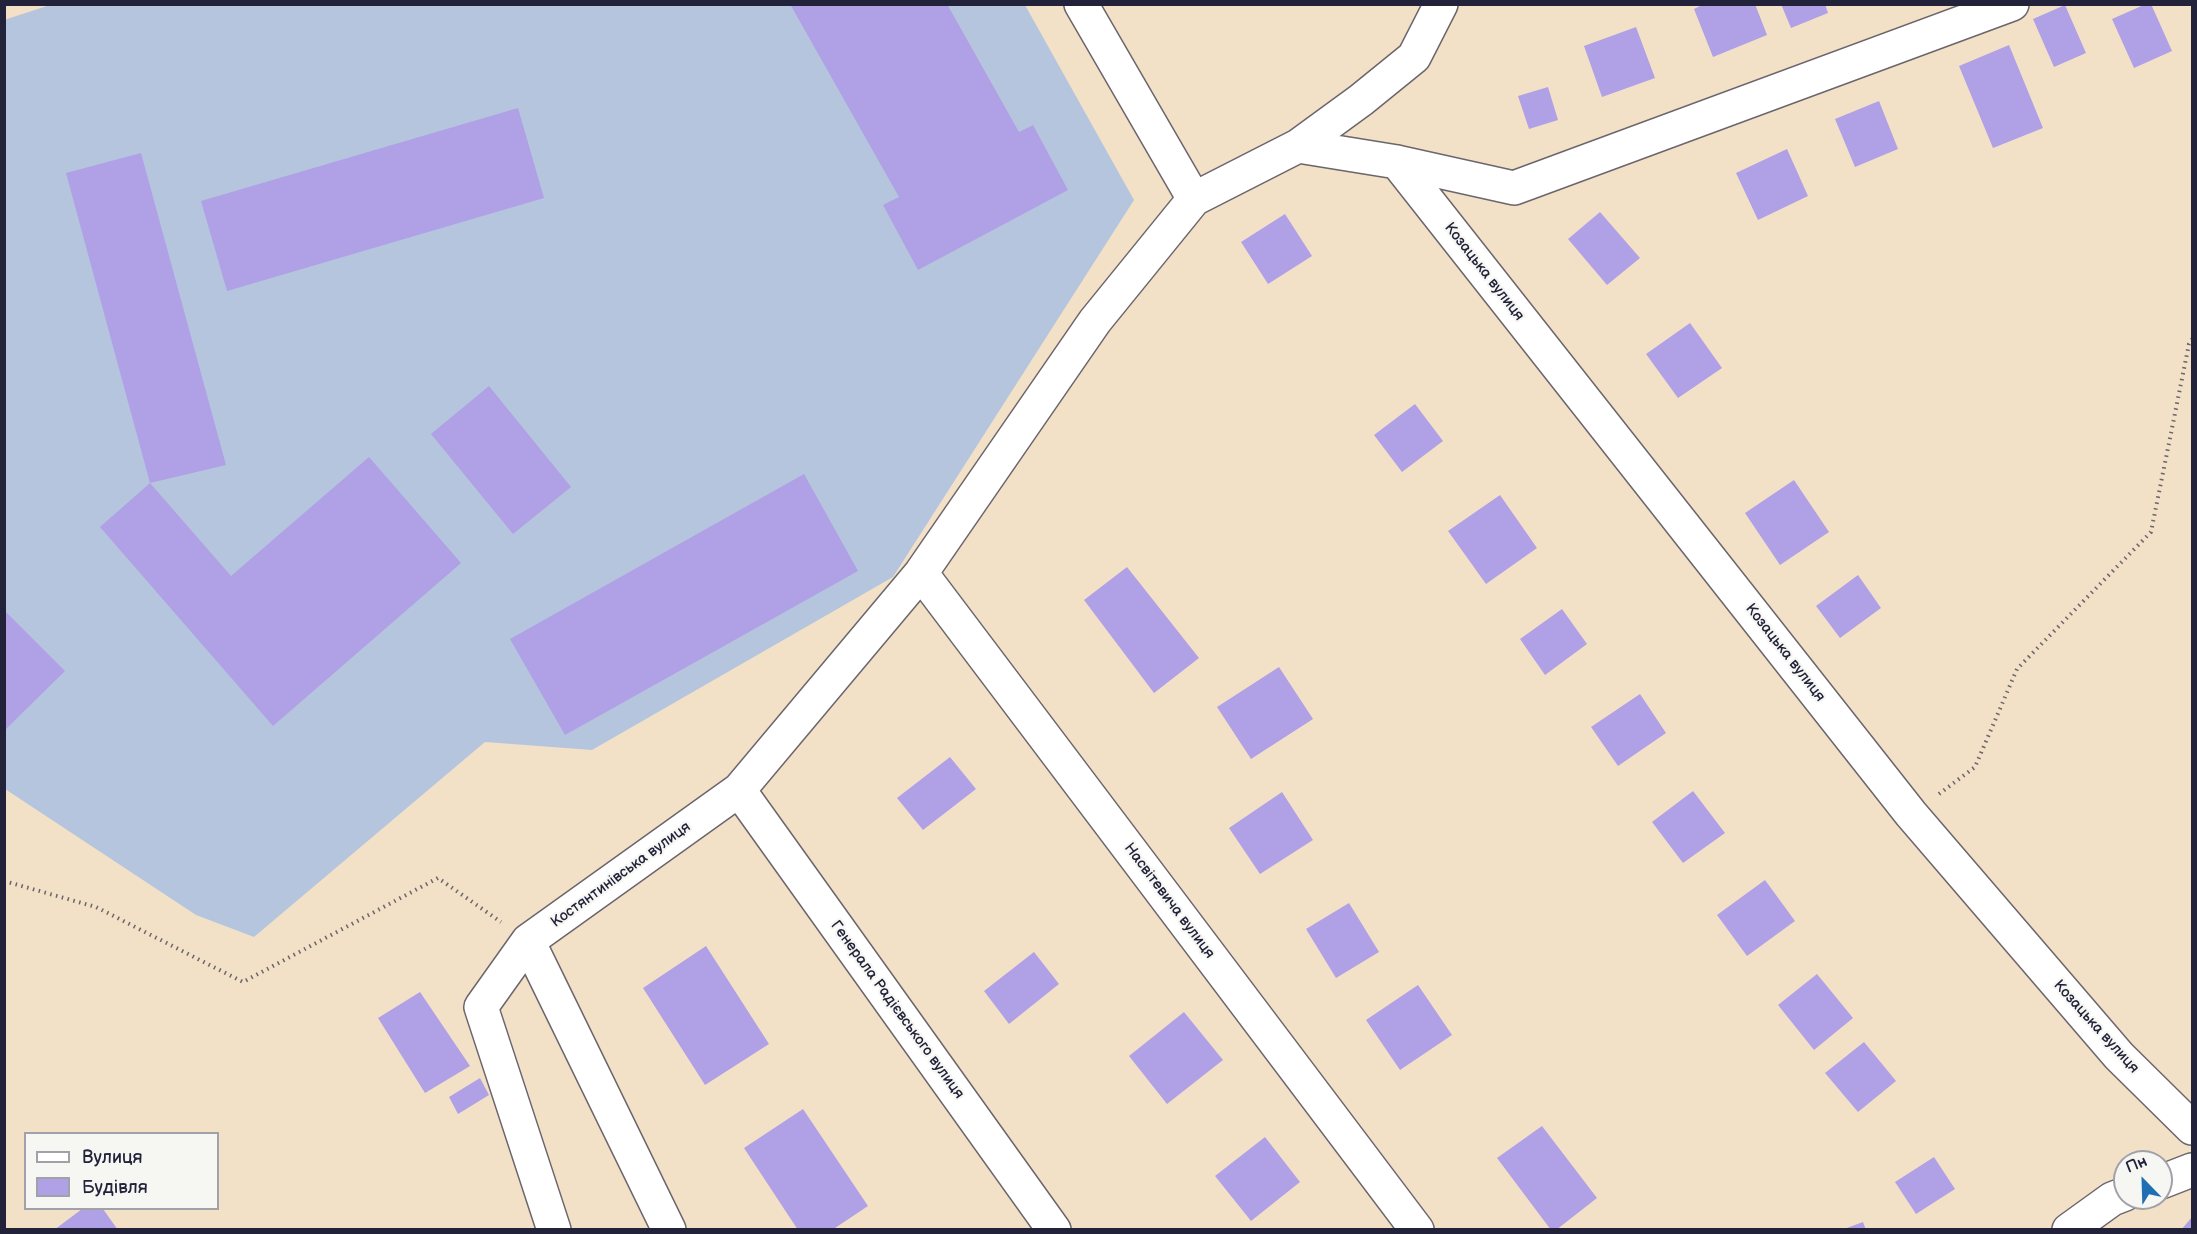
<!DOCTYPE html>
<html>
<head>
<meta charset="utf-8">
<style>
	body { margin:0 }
	#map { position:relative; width:2197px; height:1234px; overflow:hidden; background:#f2e1c7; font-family:"Balsamiq Sans",sans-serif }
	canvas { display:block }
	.frame { position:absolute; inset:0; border:6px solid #22223b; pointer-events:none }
	.legend { position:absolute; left:24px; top:1132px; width:195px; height:78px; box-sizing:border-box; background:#f6f6f2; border:2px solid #a1a1a9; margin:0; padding:8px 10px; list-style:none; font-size:18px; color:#22223b }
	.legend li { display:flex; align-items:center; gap:12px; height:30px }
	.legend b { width:30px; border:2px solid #a1a1a9 }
	.north { position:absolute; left:2113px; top:1150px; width:60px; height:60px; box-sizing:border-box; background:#f6f6f2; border:2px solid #a1a1a9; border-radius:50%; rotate:337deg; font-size:16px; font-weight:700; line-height:24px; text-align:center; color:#22223b }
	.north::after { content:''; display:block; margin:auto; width:21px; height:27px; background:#1f6fb2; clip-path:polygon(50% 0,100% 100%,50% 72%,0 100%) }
</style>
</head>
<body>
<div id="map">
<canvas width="2197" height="1234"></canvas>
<div class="frame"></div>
<ul class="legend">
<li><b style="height:8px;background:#fff"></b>Вулиця</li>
<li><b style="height:16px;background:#b0a0e6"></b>Будівля</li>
</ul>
<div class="north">Пн</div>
</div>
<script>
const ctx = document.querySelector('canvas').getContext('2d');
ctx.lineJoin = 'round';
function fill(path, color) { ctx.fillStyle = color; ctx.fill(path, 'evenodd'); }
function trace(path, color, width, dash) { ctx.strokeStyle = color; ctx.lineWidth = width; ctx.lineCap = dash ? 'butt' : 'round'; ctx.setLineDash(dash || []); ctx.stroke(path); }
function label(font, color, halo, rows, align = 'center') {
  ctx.font = font + ' "Balsamiq Sans",sans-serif'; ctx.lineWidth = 4.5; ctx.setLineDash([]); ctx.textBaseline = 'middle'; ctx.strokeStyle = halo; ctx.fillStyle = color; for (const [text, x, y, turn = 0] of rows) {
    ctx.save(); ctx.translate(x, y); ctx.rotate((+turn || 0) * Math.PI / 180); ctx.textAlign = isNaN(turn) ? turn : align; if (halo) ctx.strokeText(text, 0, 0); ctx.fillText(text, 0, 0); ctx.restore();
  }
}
fill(new Path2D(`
	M53,4L1025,5L1134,200L893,577L592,750L485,742L254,937L196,915L5,789L4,20Z`), '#b6c5de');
fill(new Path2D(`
	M790,4H947L1019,132L1033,125L1068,190L918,270L883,205L899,197Z
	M1704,4H1755L1767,35L1713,57L1694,9Z
	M1781,4H1825L1828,13L1791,28Z
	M2146,4H2151L2172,51L2134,68L2112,19Z
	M2065,5L2086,53L2054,67L2033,19Z
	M1636,27L1655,78L1602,97L1584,46Z
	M2009,45L2043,128L1993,148L1959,66Z
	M1548,87L1558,120L1529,129L1518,96Z
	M1879,101L1898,149L1855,167L1835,119Z
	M518,108L544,198L227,291L201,201Z
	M1787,149L1808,196L1758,220L1736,173Z
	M141,153L226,465L150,483L66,173Z
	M1600,212L1640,258L1607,285L1568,239Z
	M1285,214L1312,256L1268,284L1241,242Z
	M1690,323L1722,368L1678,398L1646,354Z
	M489,386L571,487L513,534L431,434Z
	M1415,404L1443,441L1402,472L1374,435Z
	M369,457L461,563L273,726L100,527L150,483L231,576Z
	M804,474L858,571L565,735L510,639Z
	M1794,480L1829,532L1780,565L1745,513Z
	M1500,495L1537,548L1486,584L1448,531Z
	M1127,567L1199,658L1154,693L1084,600Z
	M1858,575L1881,608L1840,638L1816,606Z
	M1562,609L1587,644L1545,675L1520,639Z
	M4,610L65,671L6,729L4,727Z
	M1279,667L1313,719L1251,759L1217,707Z
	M1640,694L1666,733L1618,766L1591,727Z
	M950,757L976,789L923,830L897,798Z
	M1693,791L1725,833L1683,863L1652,822Z
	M1282,792L1313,840L1260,874L1229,828Z
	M1765,880L1795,921L1747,956L1717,915Z
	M1349,903L1379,952L1336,978L1306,929Z
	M706,946L769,1044L705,1085L643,988Z
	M1034,952L1059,984L1009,1024L984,991Z
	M1817,974L1853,1018L1814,1050L1778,1005Z
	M1418,985L1452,1035L1400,1070L1366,1020Z
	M420,992L470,1066L425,1093L378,1018Z
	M1184,1012L1223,1060L1167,1104L1129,1056Z
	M1864,1042L1896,1081L1858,1112L1825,1073Z
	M480,1078L489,1095L458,1114L449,1097Z
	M803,1109L868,1206L832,1230H798L744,1148Z
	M1542,1126L1597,1198L1556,1230H1551L1497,1158Z
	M1265,1137L1300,1182L1251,1221L1215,1176Z
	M1934,1157L1955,1189L1916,1214L1895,1182Z
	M82,1209H103L118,1230H54Z
	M2192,1217V1230H2181Z
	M1863,1222L1866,1230H1844V1229Z`), '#b0a0e6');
const minor = new Path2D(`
	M1081,4L1194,199
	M1298,146L1361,100L1414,57L1441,4
	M1397,162L1911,814L2119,1056L2192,1128
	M921,573L1417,1230
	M739,790L1054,1230
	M528,941L669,1230
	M2161,1182L2192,1170
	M554,1230L481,1007L528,941L739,790L921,573L1095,321L1194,199L1298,146L1397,162L1514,188L2012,4
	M2069,1230L2112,1199L2125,1194`);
trace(minor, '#6b656c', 36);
trace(new Path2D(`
	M1939,794L1975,767L2017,669L2151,532L2189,344L2192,339
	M4,881L96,907L243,982L438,878L501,922`), '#6b656c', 4, [1.5, 4.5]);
trace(minor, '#fff', 33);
label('15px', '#22223b', '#f6f6f2', [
	["Козацька вулиця",1484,272,52],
	["Козацька вулиця",1785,653,52],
	["Костянтинівська вулиця",621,875,-36],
	["Насвітевича вулиця",1169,901,53],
	["Генерала Радієвського вулиця",897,1010,54],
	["Козацька вулиця",2096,1027,48]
]);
</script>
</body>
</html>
